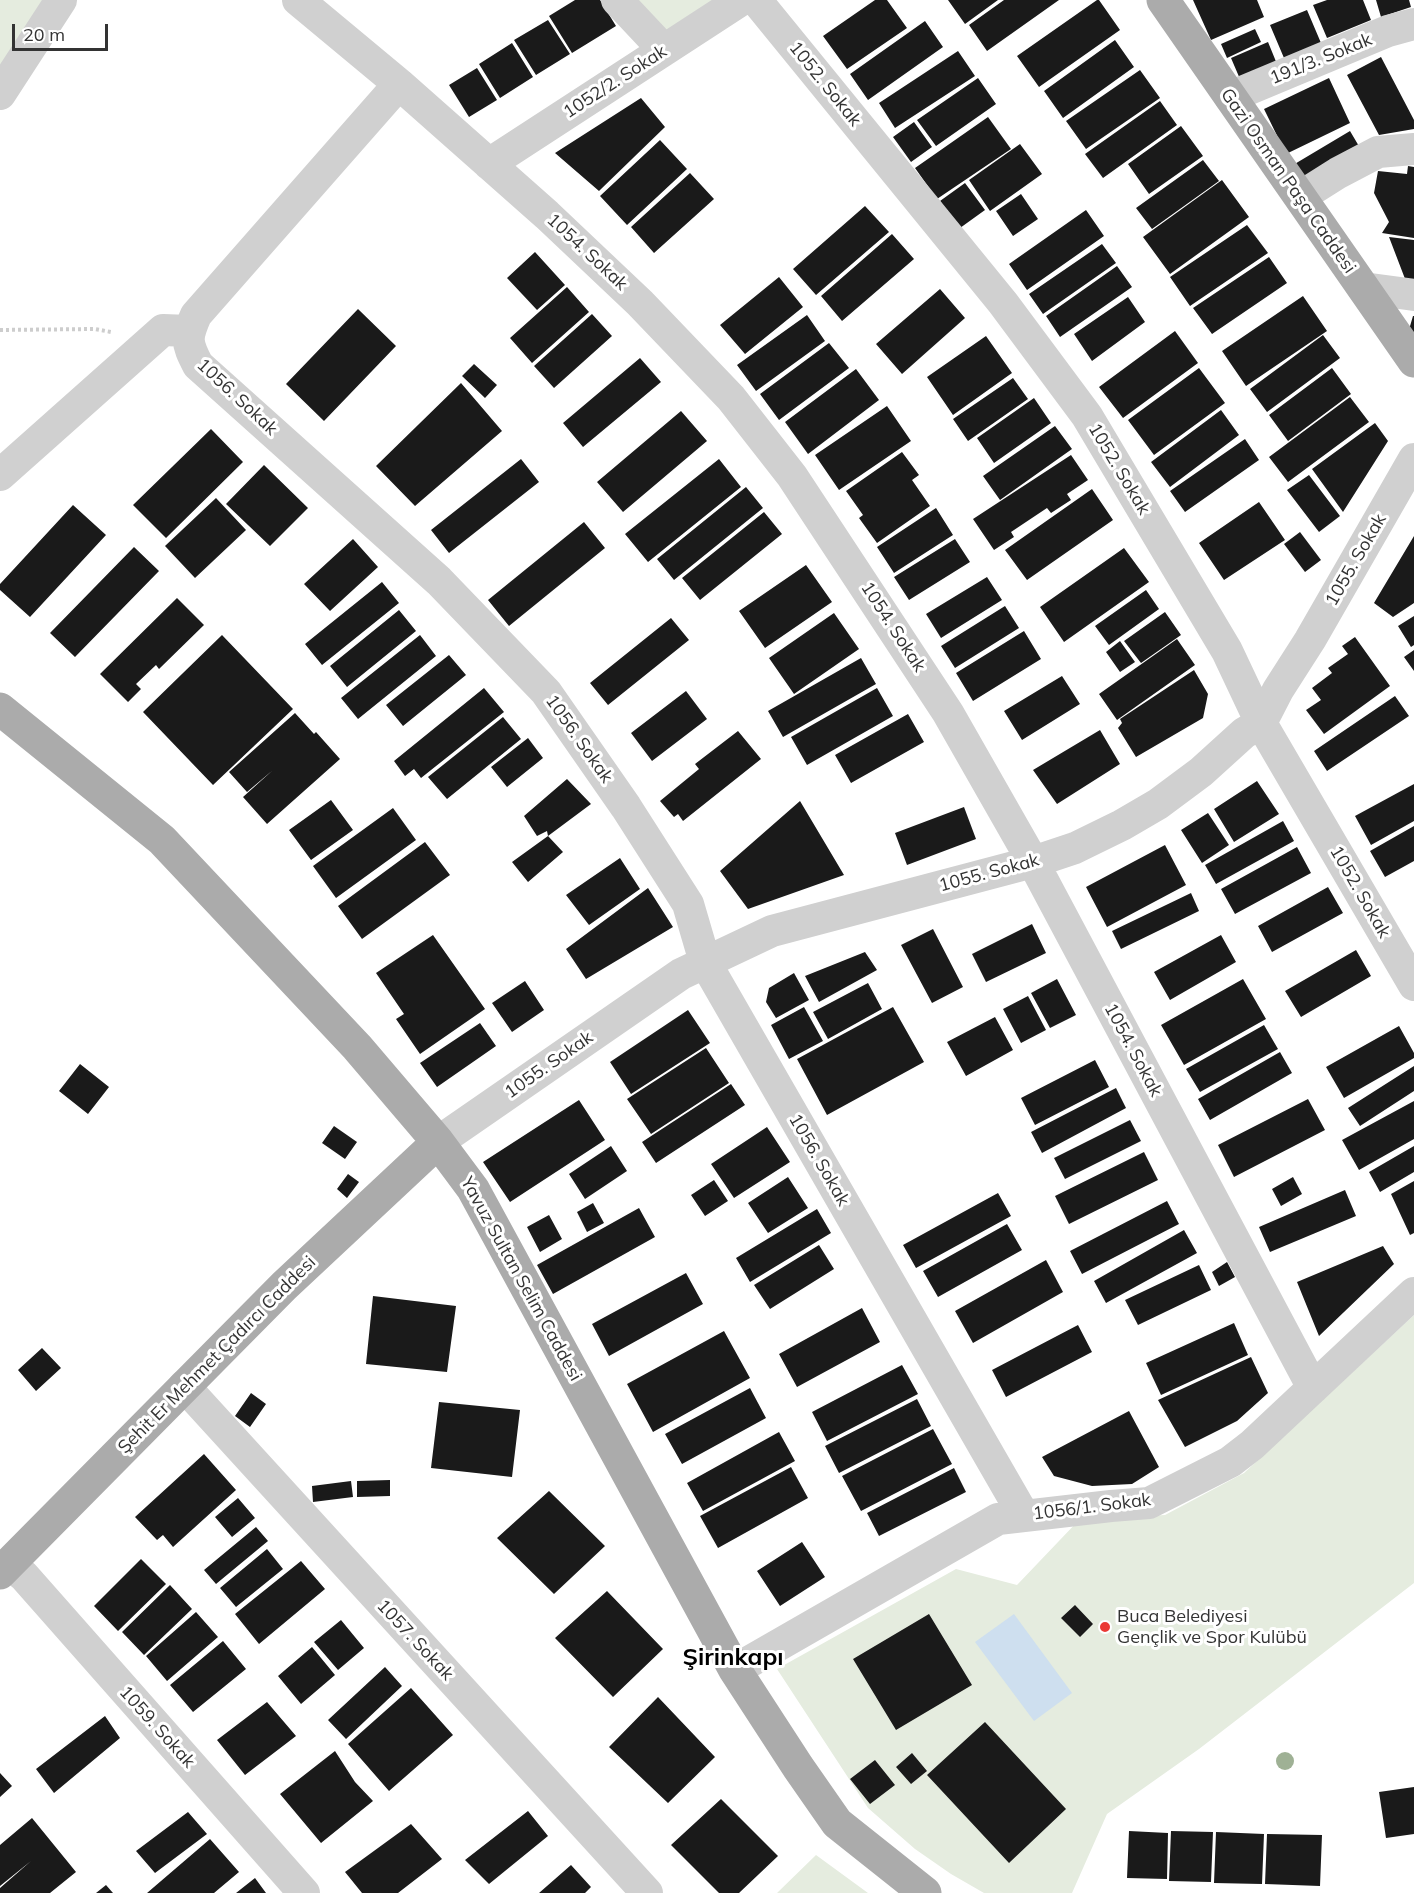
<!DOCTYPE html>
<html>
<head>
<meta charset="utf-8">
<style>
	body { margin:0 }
	#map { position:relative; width:1414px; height:1893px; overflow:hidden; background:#fff; font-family:Mulish,sans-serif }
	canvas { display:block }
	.scale { position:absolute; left:12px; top:24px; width:96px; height:27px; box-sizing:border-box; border:3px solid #333; border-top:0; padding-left:8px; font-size:18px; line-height:21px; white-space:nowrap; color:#333; -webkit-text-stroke:4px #fff; paint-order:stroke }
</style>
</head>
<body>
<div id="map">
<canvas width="1414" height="1893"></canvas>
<div class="scale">20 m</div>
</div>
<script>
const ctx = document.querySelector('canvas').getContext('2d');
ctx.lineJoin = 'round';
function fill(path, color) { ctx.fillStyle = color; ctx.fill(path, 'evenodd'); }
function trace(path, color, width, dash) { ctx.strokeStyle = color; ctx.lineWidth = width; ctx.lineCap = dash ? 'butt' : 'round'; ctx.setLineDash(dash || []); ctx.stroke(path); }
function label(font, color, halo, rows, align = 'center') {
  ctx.font = font + ' Mulish,sans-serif'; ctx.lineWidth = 6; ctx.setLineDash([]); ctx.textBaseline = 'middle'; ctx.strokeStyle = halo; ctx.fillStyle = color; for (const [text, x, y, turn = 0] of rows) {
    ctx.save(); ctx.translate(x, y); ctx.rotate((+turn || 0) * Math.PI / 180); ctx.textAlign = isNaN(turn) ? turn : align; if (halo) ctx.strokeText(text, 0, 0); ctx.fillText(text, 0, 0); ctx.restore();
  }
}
fill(new Path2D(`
	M0,0H47L0,68Z
	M632,0H731L671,39Z
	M1414,1315V1583L1199,1749L1107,1814L1072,1893H984L951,1874L915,1849L868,1808L777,1669L956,1569L1017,1585L1079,1520L1165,1515L1244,1473Z
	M816,1855L868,1893H777Z`), '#e5ecdf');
fill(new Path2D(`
	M1014,1614L1072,1693L1034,1721L975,1642Z`), '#cedfef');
fill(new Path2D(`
	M575,0H600L616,26L572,53L549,16Z
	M875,0H887L907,28L847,69L823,36Z
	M948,0H998L965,24Z
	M1004,0H1059L987,51L969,25Z
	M1097,0H1099L1120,30L1039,87L1017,56Z
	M1193,0H1257L1264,17L1211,40Z
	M1327,0H1363L1371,20L1327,38L1313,5Z
	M1376,0H1409L1411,7L1381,17Z
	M1307,10L1321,43L1284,58L1270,25Z
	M548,20L570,54L536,75L514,40Z
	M925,21L943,47L868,100L850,74Z
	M1255,29L1261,42L1227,58L1221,44Z
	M1115,40L1134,67L1063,118L1044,91Z
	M1268,42L1277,64L1240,79L1231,58Z
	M512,43L533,77L500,98L479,64Z
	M958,51L975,76L895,128L879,103Z
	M1381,57L1414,120V129L1379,135L1347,75Z
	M477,68L497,100L469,117L449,85Z
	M1140,70L1160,98L1086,149L1066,121Z
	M978,78L996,104L936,146L917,120Z
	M1329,78L1350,123L1286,154L1264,109Z
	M641,98L665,127L599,191L555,153Z
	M1160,101L1177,125L1103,178L1085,154Z
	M988,117L1011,149L937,199L915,168Z
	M914,122L932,147L911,162L893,137Z
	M1181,126L1203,156L1149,194L1128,164Z
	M1350,131L1363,153L1306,186L1293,165Z
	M660,140L687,169L627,225L600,196Z
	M1020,144L1042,174L990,211L969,180Z
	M1203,160L1219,181L1152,229L1136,208Z
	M1408,166L1414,167V238L1382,233L1389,222L1374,193L1378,171L1407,174Z
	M690,173L714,199L654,253L631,227Z
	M1222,180L1249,217L1170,274L1143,237Z
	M965,183L985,210L960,228L940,201Z
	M1021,194L1038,219L1013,236L996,211Z
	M865,206L889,232L816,295L793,269Z
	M1086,210L1104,236L1027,290L1009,264Z
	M1247,225L1268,253L1190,306L1170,277Z
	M892,234L914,259L842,321L821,296Z
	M1389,237L1414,240V285L1407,284Z
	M1102,244L1116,263L1043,314L1029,294Z
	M535,252L565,285L537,310L507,278Z
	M1269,257L1287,283L1212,334L1193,308Z
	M1117,266L1132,287L1060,337L1046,316Z
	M779,277L803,307L745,354L720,325Z
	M567,287L589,312L532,363L510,338Z
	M940,289L965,318L902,374L876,344Z
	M1303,296L1327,331L1246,386L1222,351Z
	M1128,297L1145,322L1092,361L1074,334Z
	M358,309L396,346L324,421L286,384Z
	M592,314L612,336L554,388L534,366Z
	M807,315L825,341L756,391L737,365Z
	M1413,316H1414V343L1408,333Z
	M1175,331L1198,363L1123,418L1099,387Z
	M1323,335L1340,358L1267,412L1250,389Z
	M986,336L1012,373L953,415L927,377Z
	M829,343L849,368L779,420L760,394Z
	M640,358L661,382L583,447L563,423Z
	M474,364L497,385L485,398L462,376Z
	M1199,368L1225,403L1154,455L1128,420Z
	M1332,368L1351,394L1288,441L1269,415Z
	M856,369L879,400L808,454L785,422Z
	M1013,378L1028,399L968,441L953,419Z
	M461,383L502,431L415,506L376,466Z
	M1350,397L1369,422L1288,482L1269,457Z
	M1034,398L1051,423L994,463L977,438Z
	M887,406L911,441L839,490L815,455Z
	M1221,410L1239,435L1170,487L1151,462Z
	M681,411L707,441L623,512L597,482Z
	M1375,423L1388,441L1343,512L1312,469Z
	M1055,426L1072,449L1000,500L983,476Z
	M211,429L243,462L166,538L133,505Z
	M1245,439L1259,460L1185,512L1170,491Z
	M902,452L919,475L912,480L930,506L877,543L859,518L863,515L846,491Z
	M1071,455L1088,480L1067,494L1071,500L1051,513L1047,508L1011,532L1014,537L994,550L973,519Z
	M521,459L539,482L449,553L431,530Z
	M719,459L741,487L648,562L625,534Z
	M264,465L308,508L270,546L226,504Z
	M1309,475L1340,516L1319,532L1287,490Z
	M746,487L763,508L674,580L657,559Z
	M1092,489L1113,520L1027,580L1005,550Z
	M216,498L246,530L195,578L165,546Z
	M1259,502L1285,540L1224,580L1199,543Z
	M73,505L106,535L30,617L0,590V584Z
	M936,508L953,535L894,573L877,547Z
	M764,512L782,534L700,600L682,578Z
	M584,522L605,548L509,626L488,600Z
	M1300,532L1321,560L1305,572L1284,544Z
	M1414,536V603L1393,617L1374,603Z
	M353,539L378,567L330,611L304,584Z
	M955,539L970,562L909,600L894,577Z
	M134,547L159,571L75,657L50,633Z
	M1124,548L1149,582L1064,642L1040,607Z
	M806,565L832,602L765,648L739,611Z
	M987,577L1002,600L941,638L926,614Z
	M382,582L399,603L322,665L305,644Z
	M1146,590L1159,609L1109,645L1095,626Z
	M177,598L204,625L159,669L156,665L136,684L141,689L128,702L100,674Z
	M1005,606L1019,628L955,668L941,646Z
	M399,610L416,631L347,687L330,666Z
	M1165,612L1181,635L1141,663L1124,641Z
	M834,613L859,649L794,694L769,658Z
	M1414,616V645L1411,647L1398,626Z
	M671,618L689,640L608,705L590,683Z
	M1024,631L1041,659L973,701L956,673Z
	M222,635L293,709L213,785L143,712Z
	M420,635L436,656L358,719L341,698Z
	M1355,637L1390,686L1324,734L1306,710L1321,700L1312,688L1332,673L1328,668L1348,654L1342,646Z
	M1177,639L1195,665L1117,720L1099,694Z
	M1120,641L1135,662L1120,672L1106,652Z
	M1414,650V671L1404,657Z
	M449,655L466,675L403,726L386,705Z
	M861,658L876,684L783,737L768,711Z
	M1194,670L1208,694L1203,718L1136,757L1118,728L1122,723L1120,719Z
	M1062,676L1080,704L1022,740L1004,711Z
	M484,688L504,712L421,778L414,769L405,776L394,761Z
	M877,688L893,716L807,765L791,737Z
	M686,691L707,719L652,761L631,733Z
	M1395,696L1409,716L1327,771L1314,751Z
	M295,713L314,734L316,732L340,759L267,824L243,797L273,770L247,792L229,772Z
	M908,714L924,742L851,783L835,755Z
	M503,717L521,739L447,799L428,777Z
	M1100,730L1120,764L1057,804L1033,770Z
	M738,731L761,759L683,821L678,814L674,817L660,801L699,769L695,764Z
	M528,738L543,758L507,787L491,767Z
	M567,779L591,804L548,836L563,852L528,882L512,862L548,836L547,831L537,836L524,816Z
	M1257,781L1279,814L1234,842L1214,809Z
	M1414,784V821L1371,845L1355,816Z
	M331,800L353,830L311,860L289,830Z
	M800,801L844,875L748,909L720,871Z
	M964,807L976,839L907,865L895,833Z
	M393,808L416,840L336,898L313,866Z
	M1208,813L1229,845L1202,863L1181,830Z
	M1283,821L1294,841L1216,884L1205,865Z
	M1414,826V861L1385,877L1370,851Z
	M425,842L450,875L362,939L338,906Z
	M1165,845L1186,885L1107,927L1086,887Z
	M1297,847L1311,873L1235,914L1221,889Z
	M620,858L640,889L589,925L566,895Z
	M1328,887L1343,913L1272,952L1258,926Z
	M648,888L673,927L586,979L566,949Z
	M1191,893L1199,911L1121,949L1112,931Z
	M1032,924L1046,953L986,982L972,954Z
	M933,929L963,987L932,1003L901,945Z
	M433,935L485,1009L420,1054L396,1019L404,1014L376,973Z
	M1221,935L1236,962L1170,1000L1154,972Z
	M1356,950L1371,976L1301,1017L1285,991Z
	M865,952L877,970L819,1002L805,976Z
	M794,973L809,1000L776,1018L766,1002L769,988Z
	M1057,979L1076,1015L1050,1028L1031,993Z
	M1243,979L1266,1019L1184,1065L1161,1025Z
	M525,981L544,1010L512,1032L492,1003Z
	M868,983L882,1009L828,1039L813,1012Z
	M1028,996L1046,1030L1021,1043L1003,1009Z
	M804,1007L823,1041L789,1059L771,1025Z
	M893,1007L924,1062L827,1115L797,1059Z
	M688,1010L710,1043L631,1094L610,1062Z
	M995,1017L1013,1050L966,1076L947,1042Z
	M480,1023L496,1046L437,1087L420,1063Z
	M1264,1025L1278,1049L1200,1092L1186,1069Z
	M1399,1026L1414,1053V1058L1344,1098L1326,1067Z
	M706,1048L729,1083L651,1134L627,1099Z
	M1280,1052L1292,1073L1210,1120L1198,1099Z
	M1095,1060L1109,1087L1035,1125L1021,1098Z
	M80,1064L109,1087L88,1114L59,1091Z
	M1414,1066V1091L1360,1126L1348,1108Z
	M731,1084L745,1105L656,1163L642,1142Z
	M1116,1088L1126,1108L1042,1153L1031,1132Z
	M1308,1099L1325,1130L1234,1177L1218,1145Z
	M579,1100L605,1140L510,1202L483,1162Z
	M1414,1101V1139L1359,1170L1342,1140Z
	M1130,1120L1141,1141L1065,1179L1054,1158Z
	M334,1126L357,1142L345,1159L322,1143Z
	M767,1127L790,1162L734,1198L711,1164Z
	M611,1146L627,1171L585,1199L569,1174Z
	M1414,1146V1172L1380,1192L1369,1172Z
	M1144,1152L1158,1180L1069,1224L1055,1196Z
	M348,1174L359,1182L347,1198L337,1189Z
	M788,1177L808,1208L768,1233L748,1203Z
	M1293,1177L1302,1194L1281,1206L1272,1189Z
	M714,1180L728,1201L705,1216L691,1195Z
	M1414,1181V1233L1410,1235L1391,1194Z
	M1345,1190L1356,1216L1270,1252L1259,1227Z
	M998,1193L1011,1216L916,1268L903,1245Z
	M1167,1201L1179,1224L1082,1274L1070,1251Z
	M593,1203L604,1223L587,1232L577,1212Z
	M639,1208L655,1237L553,1294L537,1265Z
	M817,1209L831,1233L750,1282L736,1258Z
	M549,1215L562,1239L540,1252L527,1227Z
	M1007,1224L1022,1250L938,1297L923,1271Z
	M1184,1230L1197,1253L1106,1303L1094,1281Z
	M819,1245L834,1269L770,1309L754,1285Z
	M1383,1246L1394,1264L1319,1336L1297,1282Z
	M1046,1260L1063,1292L973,1343L955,1311Z
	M1227,1262L1235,1277L1219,1286L1212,1272Z
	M1199,1265L1211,1290L1138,1325L1125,1300Z
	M686,1273L703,1304L609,1356L592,1324Z
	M373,1296L456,1306L447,1372L366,1364Z
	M862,1308L880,1342L797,1387L779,1354Z
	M1234,1323L1248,1355L1161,1395L1146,1363Z
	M1078,1325L1092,1352L1006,1397L992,1370Z
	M724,1331L750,1378L653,1432L627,1384Z
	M42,1348L61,1368L36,1391L18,1370Z
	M1251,1357L1268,1393L1237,1421L1185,1447L1158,1400Z
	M902,1365L918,1394L827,1441L812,1412Z
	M750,1388L766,1418L682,1464L665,1434Z
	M251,1393L266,1404L250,1427L235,1416Z
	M917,1399L931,1426L839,1473L825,1446Z
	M439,1402L520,1410L512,1477L431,1468Z
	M1129,1411L1159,1467L1132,1484L1092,1486L1054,1476L1042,1457Z
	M933,1429L952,1464L861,1511L842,1476Z
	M779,1432L795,1461L703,1511L687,1483Z
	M204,1454L236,1490L173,1547L163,1535L157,1540L135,1517Z
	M791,1467L808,1498L718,1548L700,1516Z
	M954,1468L966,1492L879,1536L867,1513Z
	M390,1480V1496L357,1497V1481Z
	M351,1481L353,1497L313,1502L312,1486Z
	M549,1491L605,1546L554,1594L497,1538Z
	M238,1498L255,1518L232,1537L215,1517Z
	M256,1527L268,1541L216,1584L204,1570Z
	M802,1542L825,1577L780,1606L757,1571Z
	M267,1549L283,1569L236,1607L220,1588Z
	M141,1559L166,1584L118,1631L94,1606Z
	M301,1561L325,1589L259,1644L235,1614Z
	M170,1585L192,1609L144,1655L122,1632Z
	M607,1591L663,1649L613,1697L555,1638Z
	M1075,1605L1093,1624L1080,1637L1061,1618Z
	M196,1612L218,1637L167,1681L146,1656Z
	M929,1614L972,1685L896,1730L853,1659Z
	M341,1620L364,1648L338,1670L314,1642Z
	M223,1641L246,1669L193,1712L170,1685Z
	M312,1647L335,1675L301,1704L278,1676Z
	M385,1667L402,1686L346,1739L328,1720Z
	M411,1688L453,1735L389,1791L348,1744Z
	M658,1697L715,1757L668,1803L609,1747Z
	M267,1702L296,1736L245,1775L217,1740Z
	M105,1716L120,1738L54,1793L36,1769Z
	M985,1722L1066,1809L1009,1863L927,1775Z
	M335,1751L355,1782L373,1801L321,1843L280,1794Z
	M912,1753L927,1771L911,1784L896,1767Z
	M875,1760L895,1785L870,1804L850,1779Z
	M0,1773L12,1786L0,1797Z
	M1414,1787V1834L1386,1838L1379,1792Z
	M721,1799L778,1856L739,1893H719L671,1845Z
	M528,1811L548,1836L489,1884L465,1860Z
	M188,1812L207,1834L155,1873L136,1851Z
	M32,1818L76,1872L50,1893H0V1888L31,1861L0,1886V1845Z
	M411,1824L442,1859L398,1893H362L345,1872Z
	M1129,1831L1168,1833L1167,1879L1127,1878Z
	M1171,1831L1213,1832L1211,1882L1169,1881Z
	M1216,1832L1264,1834L1262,1884L1214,1883Z
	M1267,1834L1322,1835L1320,1886L1265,1884Z
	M210,1839L239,1872L214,1893H147Z
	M571,1865L591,1887L585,1893H539Z
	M255,1878L266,1893H236Z
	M106,1885L113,1893H96Z`), '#1a1a1a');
trace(new Path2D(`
	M0,330L95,329L111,332`), '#cdcdcd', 4, [3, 3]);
trace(new Path2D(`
	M298,0L399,84L547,215L640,303L731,398L792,476L948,713L1033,862L1313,1388
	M617,0L664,50
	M756,0L1003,303L1087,416L1227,651L1261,723L1414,985
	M399,84L196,315C186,338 186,342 198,365L439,581L546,692L626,807L688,904L705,962L1024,1516
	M0,94L61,0
	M1230,97L1388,31L1414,24
	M489,164L741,0
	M1300,197L1338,173L1378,152L1414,149
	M1363,288L1414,295
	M0,475L163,330L189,331
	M438,1142L681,974L772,931L1033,862L1075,848L1122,825L1158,804L1201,772L1244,733L1261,723L1278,690L1310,640L1414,459
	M184,1386L647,1893
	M9,1564L24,1576L304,1893
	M735,1670L998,1519L1111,1506L1149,1503L1230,1462L1252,1445L1414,1293`), '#d0d0d0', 32);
trace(new Path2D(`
	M1163,0L1414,361
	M0,709L162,840L357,1047L438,1142L473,1189L735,1670L798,1767L837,1823L925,1893
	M0,1573L284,1286L438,1142`), '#ababab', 33);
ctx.fillStyle = '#9fb195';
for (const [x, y] of [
	[1285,1761]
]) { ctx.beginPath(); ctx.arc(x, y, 9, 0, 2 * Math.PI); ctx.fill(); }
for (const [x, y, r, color] of [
	[1105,1627,6,"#ea3935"]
]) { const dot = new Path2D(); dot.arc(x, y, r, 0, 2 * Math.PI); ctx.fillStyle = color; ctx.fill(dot); trace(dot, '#fff', 2); }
label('18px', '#333', '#fff', [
	["191/3. Sokak",1321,59,-22],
	["1052/2. Sokak",615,82,-33],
	["1052. Sokak",825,84,51],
	["Gazi Osman Paşa Caddesi",1288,181,55],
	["1054. Sokak",587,252,43],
	["1056. Sokak",237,397,43],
	["1052. Sokak",1119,469,59],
	["1055. Sokak",1356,560,-60],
	["1054. Sokak",893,627,57],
	["1056. Sokak",579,739,55],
	["1055. Sokak",989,873,-15],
	["1052. Sokak",1360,892,60],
	["1054. Sokak",1133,1050,62],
	["1055. Sokak",549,1065,-35],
	["1056. Sokak",819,1160,60],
	["Yavuz Sultan Selim Caddesi",521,1279,61],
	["Şehit Er Mehmet Çadırcı Caddesi",217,1355,-45],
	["1056/1. Sokak",1092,1507,-7],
	["1057. Sokak",415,1640,47],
	["1059. Sokak",157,1727,48]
]);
label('18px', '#333', '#fff', [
	["Buca Belediyesi",1117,1617],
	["Gençlik ve Spor Kulübü",1117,1638]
], 'left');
label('bold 24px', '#000', '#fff', [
	["Şirinkapı",733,1658]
]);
</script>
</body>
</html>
